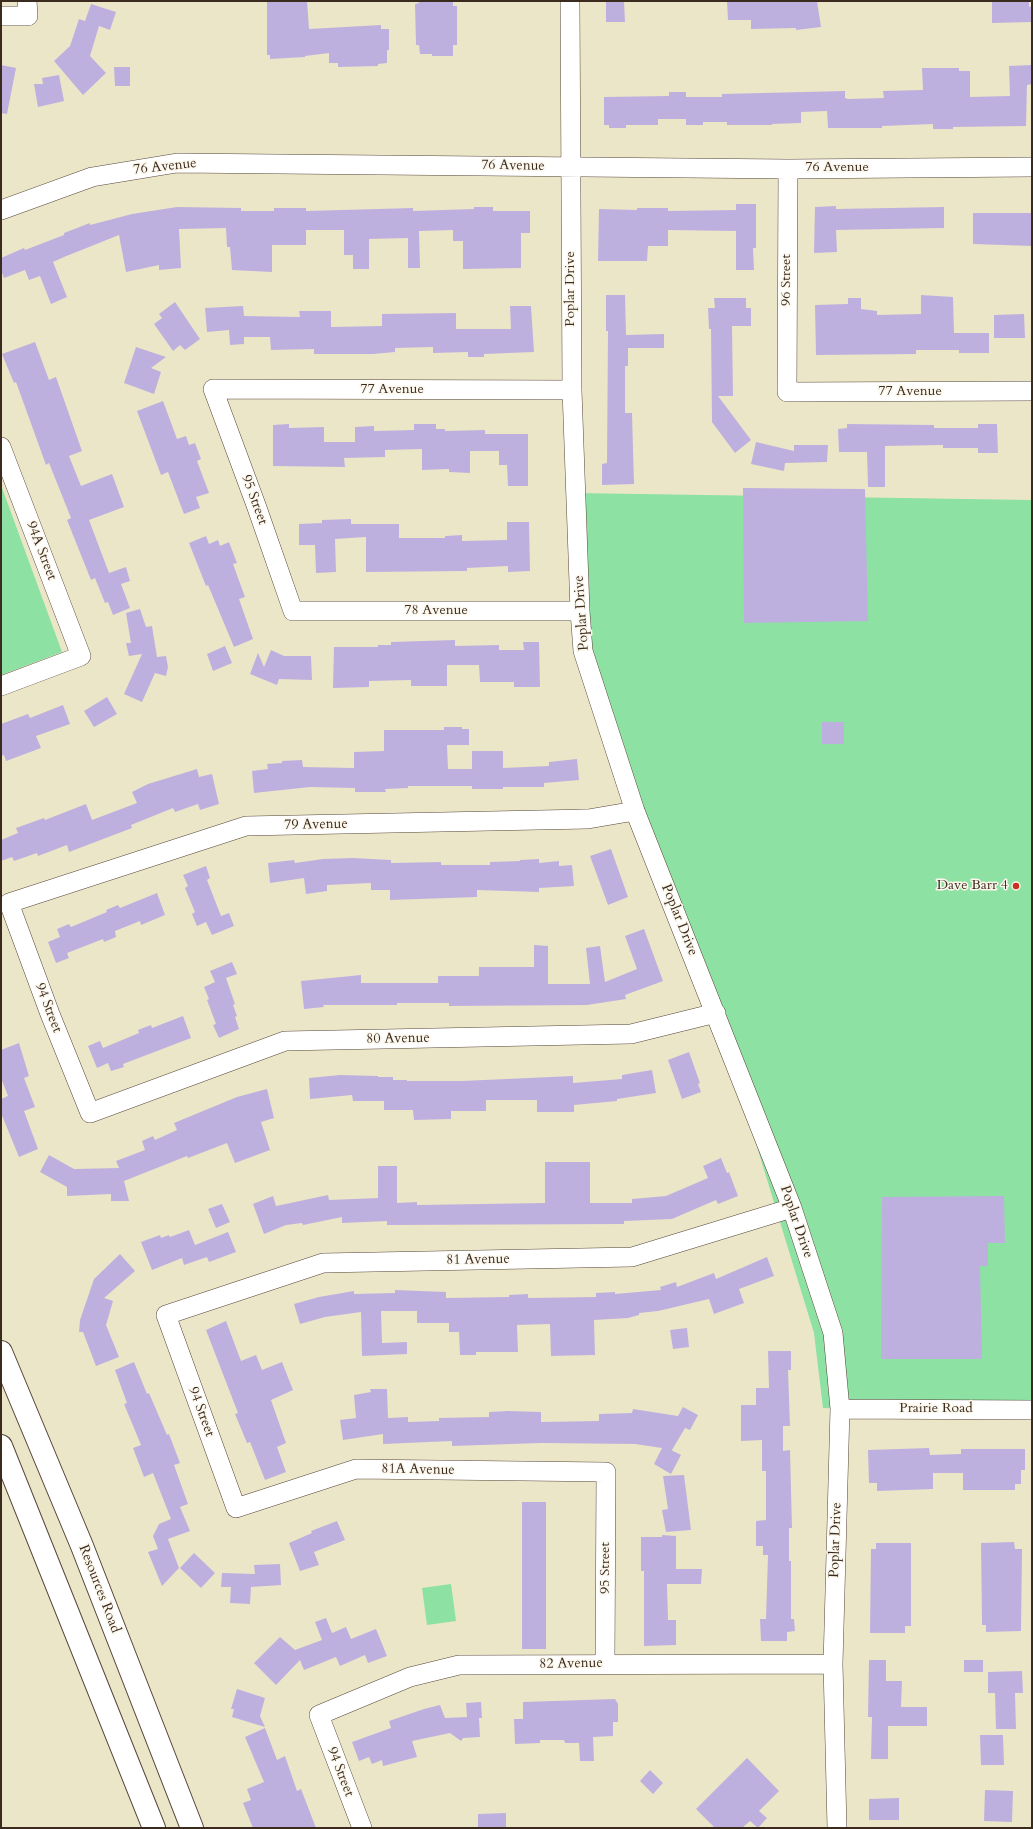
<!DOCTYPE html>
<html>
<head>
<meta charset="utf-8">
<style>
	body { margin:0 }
	#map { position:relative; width:1033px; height:1829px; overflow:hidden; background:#ece6c9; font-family:Cardo,serif }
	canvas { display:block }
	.frame { position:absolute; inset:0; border:2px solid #3b2a1e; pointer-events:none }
</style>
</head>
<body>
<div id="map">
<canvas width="1033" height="1829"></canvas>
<div class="frame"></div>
</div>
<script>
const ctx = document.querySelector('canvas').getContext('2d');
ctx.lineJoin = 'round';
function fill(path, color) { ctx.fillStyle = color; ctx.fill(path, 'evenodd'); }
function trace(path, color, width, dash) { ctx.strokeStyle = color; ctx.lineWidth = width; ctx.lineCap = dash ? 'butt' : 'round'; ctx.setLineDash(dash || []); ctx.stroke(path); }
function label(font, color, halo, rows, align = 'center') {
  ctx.font = font + ' Cardo,serif'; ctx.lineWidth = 3; ctx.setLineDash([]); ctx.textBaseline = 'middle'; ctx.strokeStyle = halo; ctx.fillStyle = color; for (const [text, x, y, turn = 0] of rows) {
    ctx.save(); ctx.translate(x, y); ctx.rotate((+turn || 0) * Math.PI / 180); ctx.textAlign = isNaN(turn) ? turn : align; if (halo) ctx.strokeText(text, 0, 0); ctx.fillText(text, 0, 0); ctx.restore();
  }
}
fill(new Path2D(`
	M1,485L62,652L1,675Z
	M575,493L1032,500V1416L823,1408L814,1333L716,1013L583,651Z
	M451,1584L456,1621L427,1625L422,1588Z`), '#8ce1a3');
fill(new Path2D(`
	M267,1H307L309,29L381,25V29H389V50H387V63L378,64V66L338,67V63H329V53L305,56V57L270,59V55H267Z
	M419,1H453V6H457V45H453V56H432V54H420L419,45H416L415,4L419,3Z
	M606,1H624L625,22H606Z
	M727,1H817L821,27L796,30V28L751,29V20H728Z
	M992,1H1029V7L1032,6V22L992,23Z
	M91,4L116,12L110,30L99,26L90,56L106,73L83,95L54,61L70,46L79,19L85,21Z
	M1,65L16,68L7,114L1,113Z
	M1032,65V84L1027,85L1026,126L953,127V129H933V124L882,126V128H828L827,111L801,112V123L772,124V125H727V122H703V125H686V119H658V125H626V128H609V125H604V97L669,96V92H686V97H722V94L845,91V98L848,99L884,98L883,91L923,90L922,68H959V71H970V97L1010,96L1009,66Z
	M114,67H130V86H115Z
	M59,75L64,101L38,107L34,84H43L42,78Z
	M736,204H756V248H753L754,270H736V231L668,230V246H648L647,261H598L599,209L637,210V208H668V211L736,210Z
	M836,206V209L944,207V228L836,230L837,252L814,253L815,207Z
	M177,207L241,208V211H274V208H306V211L413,208V211L474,209V207H493V211H530V233H521V268L463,269V241H453V230L419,231L420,268H408V238L369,239V269H353V255H344V230H306V245H272V272L232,270L230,247H227L226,228L179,229L181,268L159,270V265L126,272L119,235L64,257L53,262L67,297L51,304L40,276L29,280L25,270L4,278L1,270V258L24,248L25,250L64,235V233L90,223V225L132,214Z
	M973,213H1032V246L973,244Z
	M606,295H625L626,335L664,334V348H628V366H625V413H632L634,484L602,485V464L607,463L608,331H606Z
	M921,295L953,297L954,333H989V353H959V350H916V354L816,355L815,305L848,304V298H861V309L877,311V315L921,314Z
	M714,298H746V308H751V326H732L733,396H718L751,440L735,453L712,422L711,329H709L708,308H715Z
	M175,302L200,339L185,350L180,345L173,351L154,324L162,318L159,314Z
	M243,306L244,316L300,317L299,311H331V327L382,326V314L456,313V329H511L510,306H531L534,352L484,354V357H468V352L433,353V347L395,348V352L373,354H314V349L271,350L270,337H244V344L230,345L229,330L207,332L205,308Z
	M1024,314L1025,338H994V315Z
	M35,342L49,380L56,377L82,451L69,456L81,486L112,474L124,507L89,520L109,573L126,567L130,581L121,584L130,608L113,615L108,602L105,603L95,578L91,580L67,520L71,518L49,463L46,465L16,382L14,383L2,354Z
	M136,347L166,357L151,368L161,372L154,394L124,383Z
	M163,401L177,439L186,436L189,445L195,443L201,459L197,461L209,493L196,497L200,508L184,514L168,472L161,475L137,411Z
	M289,424V428L324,427V442H355V427L374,426V431L414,430V424H436V429H445V431L485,430V434H528V486H508L507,465H499V451H470V473L449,472V469L422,470V449L385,450V457L344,458L345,467L273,466V425Z
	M847,424L934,425V428H978V424H997L998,453H978V448H943V445L885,446V487H868L867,452H839L838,429L847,428Z
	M756,442L794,451V445H828L827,462L785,463L784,471L751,464Z
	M743,488L865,489L868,621L744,623Z
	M351,519V524H399V538H445V536L462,535V541L507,540V522H529L530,571L508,572V566L467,568V571L366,572V537L335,539L336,572L316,573L315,545H299V524L322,523V520Z
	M206,536L209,544L218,540L220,546L229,542L237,563L233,564L245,597L239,599L253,639L234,647L208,585L206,586L189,543Z
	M140,609L146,627L152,626L157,657L166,656L168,667L166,676L155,673L142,702L124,694L142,654L129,656L126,643H131L126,613Z
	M455,640V646L499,645V650H524L523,642H539L540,687H514V682H480L479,665H447V686H411V680L369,681V687L333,688L334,647H378V645H391V642Z
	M225,646L232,663L213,671L207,654Z
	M271,650L284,656H311L312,680L279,679L277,685L250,674L258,653L264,667Z
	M107,697L117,714L94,727L84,711Z
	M63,705L70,724L36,736L41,748L6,761L4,755L1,756V724L28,714L30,718Z
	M822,722H844V744H822Z
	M444,727H462V729H469V745H447L448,769H472V751H503V768L549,766V762L577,759L579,780L544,783V787H503V789H472V786H408V788L385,789L386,792H355V788L310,787L254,793L252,771L268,769L267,764L282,763V761L302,760L303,767L354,768V752L384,751V730H444Z
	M197,769L199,777L212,774L219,804L200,810L198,804L175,812L173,808L131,825L132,828L69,852L67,845L38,856L37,853L14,861L12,857L1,861V840L18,833L16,828L44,818L45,820L86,804L92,820L137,803L132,792L148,784Z
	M611,849L628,897L608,905L590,856Z
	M353,858L391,860V863L441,862V865H490V862L520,861V860L539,859V863L559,861V866L572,865L574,886L539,888V892L477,890V897L390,900V890H371V883L327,885V891L306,894L304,878L270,883L268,863L294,860L295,863L323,859Z
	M206,866L210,878L207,880L221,916L229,913L234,926L212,935L206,922L197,926L192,914L195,912L185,888L188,886L183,875Z
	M157,893L165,915L141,925L140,921L115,931L116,937L104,942L103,939L67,953L69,958L56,963L48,942L60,937L57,929L69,924L71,927L107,912L106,910L118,905L120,908Z
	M644,929L663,981L625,995L626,999L587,1005L449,1006V1003H397V1005H323L324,1007L304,1009L301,981L361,975V983H438V976H479V967H534V945L548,946V984H590L586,948L600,946L605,982L637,969L625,936Z
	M232,962L237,974L226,978L235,1004L233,1005L237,1016L235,1017L239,1029L219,1038L213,1025L216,1024L207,1000L209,999L204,987L215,982L210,971Z
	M183,1016L191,1038L123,1064L124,1067L111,1071L108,1063L97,1068L88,1046L100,1041L103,1048L139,1033L138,1030L151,1025L152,1028Z
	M19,1043L29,1076L24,1078L35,1107L24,1111L38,1149L19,1157L1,1113V1099L8,1096L1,1078V1050Z
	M689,1052L700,1083L698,1084L701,1092L682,1099L668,1060Z
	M652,1070L656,1093L617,1099V1101L574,1105V1112H537V1100H486V1111H451V1119L414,1120L413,1110H384V1101H353L352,1095L310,1099L309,1078L340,1075L378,1076V1077H393V1080H407V1081H462L573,1076V1083L622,1079V1075Z
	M267,1089L274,1118L261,1122L270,1150L235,1163L227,1143L188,1158L187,1156L124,1181L129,1201H111V1194L67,1196V1187L40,1172L49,1155L74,1169L119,1168L116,1161L145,1150L142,1141L153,1136L155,1140L177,1130L174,1123L237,1097Z
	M721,1158L727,1173L729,1172L738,1196L718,1204L716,1200L672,1219L624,1221V1224L387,1225V1221L342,1223V1217L303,1225L302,1223L286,1225L264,1234L253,1204L273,1196L276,1206L328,1195L329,1200L378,1198V1166H397V1203L417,1202V1205L545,1203V1162H590V1203H632V1199L666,1196L708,1178L703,1166Z
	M1004,1196L1005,1243H988V1266H980L982,1359H881L882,1197Z
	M222,1204L230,1222L216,1228L208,1209Z
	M189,1230L195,1245L228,1232L236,1252L209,1262L207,1257L184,1265L182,1258L152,1270L141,1242L160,1235L161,1238L169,1235L170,1237Z
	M120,1254L135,1271L104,1298L113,1301L106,1325L119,1357L96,1366L83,1332H79L80,1320L94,1279Z
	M767,1257L774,1276L739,1289L744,1303L714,1314L709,1299L658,1311L639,1313V1315L628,1318L594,1320L595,1355L551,1356L550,1324L517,1325L518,1352H476V1355H460L459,1332H449V1323H417V1311H381L382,1343L407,1342V1354L362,1356L361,1312L325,1317L300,1324L294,1304L319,1297L354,1291V1294L395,1293V1290L446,1292V1298L509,1297V1295L528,1294V1298L596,1297V1293L615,1292V1294L661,1290L660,1287L676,1282L677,1287L714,1273L716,1279Z
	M226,1321L241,1361L256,1355L262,1370L282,1362L293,1390L271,1400L286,1443L277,1447L286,1472L265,1480L250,1442L247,1443L235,1414L238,1413L206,1330Z
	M687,1328L689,1347L673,1349L670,1330Z
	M768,1351H791V1370H788L790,1426H783V1451L790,1450L792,1528H789V1561H791V1619H794L795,1631L787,1632V1641H761L760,1619H766L768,1555H763V1546H756V1521L766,1520V1471H762V1440L741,1441V1405H756V1388H769Z
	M134,1362L147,1394L149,1393L167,1435L169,1434L180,1463L174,1465L188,1504L180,1507L190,1531L168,1539L179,1568L162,1586L148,1552L158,1549L153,1536L159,1524L171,1519L153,1473L144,1477L133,1448L141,1445L124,1404L127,1403L115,1370Z
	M370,1389H387L388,1418L408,1417V1422L439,1421V1418L489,1417V1412L508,1411L541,1412V1422L599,1421V1414L632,1413L633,1409L678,1416L683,1407L698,1415L690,1430L685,1428L672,1450H671L681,1455L671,1474L654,1464L662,1448L635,1444L541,1443L452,1446V1441L383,1444V1434L343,1440L340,1420L356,1418L354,1395L371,1392Z
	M929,1448L930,1455L961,1454V1449H1025V1470H1021V1484H1015V1490H963V1473H933V1489L877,1491V1483H869L868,1450Z
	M684,1475L691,1530L666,1532L662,1510L668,1509L663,1476Z
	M522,1502H546V1649H522Z
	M337,1521L345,1540L314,1552L319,1565L300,1571L289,1543L312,1533L311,1531Z
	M662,1535L676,1536V1569H702L701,1584H667L668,1620H676V1645L644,1646V1571H641V1537H662Z
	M1014,1542L1015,1549H1022L1021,1631L986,1632V1625H982L981,1543Z
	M876,1543H911V1626H905V1633H870L871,1549H876Z
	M194,1553L215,1573L201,1588L180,1568Z
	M280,1564L281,1585L251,1587L250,1604L230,1603L231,1587H221L222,1573L255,1574L254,1565Z
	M326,1618L332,1633L346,1627L351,1639L376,1629L387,1656L368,1663L365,1655L340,1666L336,1657L304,1670L300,1660L276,1685L254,1663L280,1637L295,1650L322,1640L315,1622Z
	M869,1660H886V1681H902L901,1707H927V1726H888V1759H871L872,1717H868Z
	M964,1660H983V1672H964Z
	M1022,1671L1023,1693H1015L1016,1729H996L995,1693H988V1672Z
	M237,1689L265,1698L260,1716L265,1727L232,1717L234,1709H231Z
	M615,1699L618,1704V1722H613V1736L593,1737L594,1761H580L579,1743H565L564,1740H540V1743L515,1744L514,1719H523V1702Z
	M481,1702L482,1718H479L480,1737L463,1738L461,1741L450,1733L412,1741L417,1757L383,1766L382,1760L372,1764L369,1757L359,1761L352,1742L391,1728L389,1721L424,1709L440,1705L445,1718L467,1717L466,1703Z
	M265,1728L277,1760L285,1756L297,1791L301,1789L316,1828H253L243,1803L251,1800L247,1789L264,1782L245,1737Z
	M980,1735H1003L1004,1765H981Z
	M747,1758L779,1791L759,1811L767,1818L758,1828L750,1821L742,1828H715L696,1809Z
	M650,1770L663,1783L653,1794L640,1781Z
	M985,1790L1013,1791L1012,1822L984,1821Z
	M899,1798V1820H869V1799Z
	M506,1813V1828H478V1814Z`), '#beb0de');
const minor = new Path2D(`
	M570,1L572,390L580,611L583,651L635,811L792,1208L833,1333L840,1409L833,1664L837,1828
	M1,16H28L27,1
	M788,169L787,392L1032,391
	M1,210L92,177L177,163L788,169L1032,167
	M572,390L213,389L256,505L293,611H580
	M1,447L81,656L1,686
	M635,811L588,819L246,826L9,903L50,1014L90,1113L285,1041L631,1034L716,1013
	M840,1409L1032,1410
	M605,1664L606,1472L356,1469L236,1508L166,1315L323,1263L632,1257L792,1208
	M362,1828L319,1715L410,1677L459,1665L833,1664`);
const major = new Path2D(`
	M1,1352L82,1546L192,1828
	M1,1446L154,1828`);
trace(minor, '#564638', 20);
trace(major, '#564638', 24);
trace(minor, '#fff', 19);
trace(major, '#fff', 22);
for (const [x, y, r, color] of [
	[1016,886,4,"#c8321e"]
]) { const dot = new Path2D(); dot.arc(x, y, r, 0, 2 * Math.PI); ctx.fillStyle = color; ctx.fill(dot); trace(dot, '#fbf7ec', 1.5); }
label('14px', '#3b2a1e', '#fbf7ec', [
	["76 Avenue",513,166,1],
	["76 Avenue",165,167,-6],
	["76 Avenue",837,168],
	["96 Street",787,280,-90],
	["Poplar Drive",571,289,-90],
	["77 Avenue",392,390],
	["77 Avenue",910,392],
	["95 Street",254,500,70],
	["94A Street",41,551,69],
	["78 Avenue",436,611],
	["Poplar Drive",582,613,-94],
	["79 Avenue",316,825,-1],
	["Poplar Drive",679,920,68],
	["94 Street",48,1008,69],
	["80 Avenue",398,1039,-1],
	["Poplar Drive",796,1222,71],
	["81 Avenue",478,1260,-1],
	["Prairie Road",936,1409],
	["94 Street",201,1412,70],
	["81A Avenue",418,1470,1],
	["Poplar Drive",836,1540,-88],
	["95 Street",606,1568,-90],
	["Resources Road",99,1589,69],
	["82 Avenue",571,1664,-1],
	["94 Street",340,1772,69]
]);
label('14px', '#3b2a1e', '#fbf7ec', [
	["Dave Barr 4",1008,886]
], 'right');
</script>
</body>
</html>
